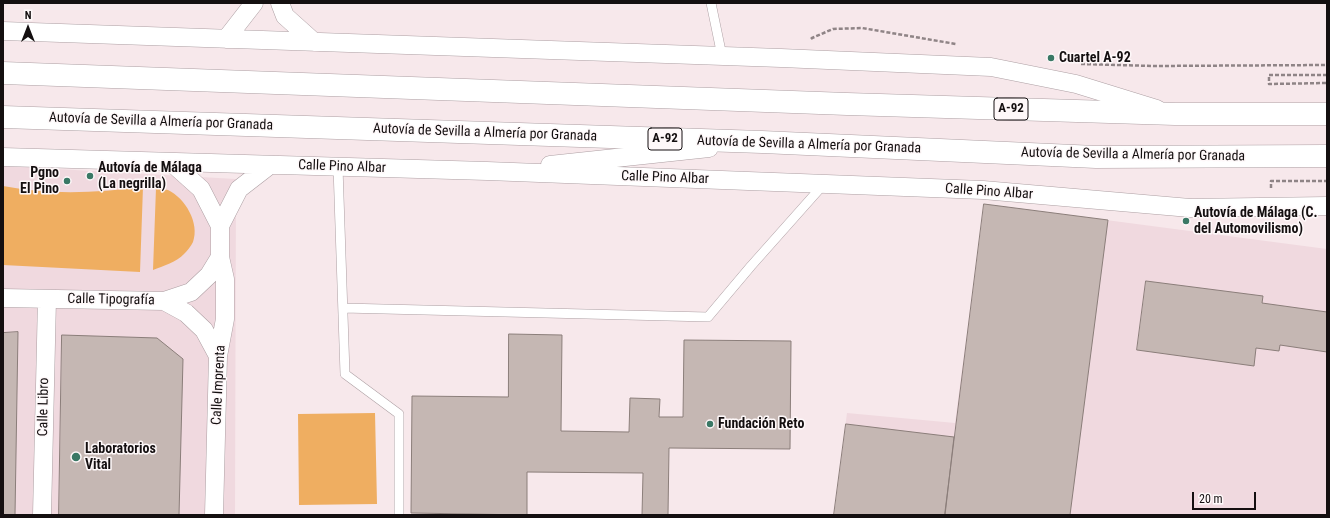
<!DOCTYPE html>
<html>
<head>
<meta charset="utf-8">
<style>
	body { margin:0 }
	#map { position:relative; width:1330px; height:518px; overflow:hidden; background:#f7e8eb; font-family:"Roboto Condensed",sans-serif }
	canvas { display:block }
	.frame { position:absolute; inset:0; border:4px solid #140f10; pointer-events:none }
	.north { position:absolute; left:8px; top:8px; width:40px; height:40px; -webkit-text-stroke:3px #fef8f9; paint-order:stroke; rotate:0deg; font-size:11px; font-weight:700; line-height:16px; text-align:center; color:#140f10 }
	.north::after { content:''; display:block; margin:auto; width:14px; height:18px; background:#140f10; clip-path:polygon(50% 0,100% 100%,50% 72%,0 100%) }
	.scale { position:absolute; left:1192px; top:492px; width:64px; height:18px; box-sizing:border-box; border:2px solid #140f10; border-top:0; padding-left:5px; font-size:12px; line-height:14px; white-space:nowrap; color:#140f10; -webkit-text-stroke:3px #fef8f9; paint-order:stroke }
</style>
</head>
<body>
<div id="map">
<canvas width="1330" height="518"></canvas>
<div class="frame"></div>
<div class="north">N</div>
<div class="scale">20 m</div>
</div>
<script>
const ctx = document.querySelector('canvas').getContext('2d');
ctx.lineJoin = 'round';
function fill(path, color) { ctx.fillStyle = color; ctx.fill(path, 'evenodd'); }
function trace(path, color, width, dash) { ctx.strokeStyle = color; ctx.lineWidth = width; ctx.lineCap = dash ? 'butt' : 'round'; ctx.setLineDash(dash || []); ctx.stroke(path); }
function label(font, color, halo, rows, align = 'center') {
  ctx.font = font + ' "Roboto Condensed",sans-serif'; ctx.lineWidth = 3; ctx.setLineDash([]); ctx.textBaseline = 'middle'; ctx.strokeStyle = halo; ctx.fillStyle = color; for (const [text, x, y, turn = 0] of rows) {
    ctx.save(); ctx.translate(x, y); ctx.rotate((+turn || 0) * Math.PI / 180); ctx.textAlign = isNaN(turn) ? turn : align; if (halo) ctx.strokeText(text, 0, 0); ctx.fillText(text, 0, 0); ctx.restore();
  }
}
fill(new Path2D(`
	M3,166L236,179L235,515H3Z
	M984,204L1327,249V515H834L847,413L955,423Z`), '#f0d9df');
fill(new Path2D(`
	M3,186C49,195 96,193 143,187L140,272L3,265Z
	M156,188C160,189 164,189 168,190C185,198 200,223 193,242C191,246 187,251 184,254C177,262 163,266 153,270Z
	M375,413L377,504L299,505L298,414Z`), '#efae61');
const building = new Path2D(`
	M984,204L1108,220L1070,515H945Z
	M1146,281L1263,296L1262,303L1327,312V352L1280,345L1279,351L1256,348L1254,366L1137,350Z
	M18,332L15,515H3V333Z
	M509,334L562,335L561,431L629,432L630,398L660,399L659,417H683L684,340L791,341L790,449L669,448L668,515H642L643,473L527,472V515L411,513L412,396L508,397Z
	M62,335L157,338L183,359L179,515H59Z
	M846,424L954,437L945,515H834Z`);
fill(building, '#c5b7b3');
trace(building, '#8b7e7a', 1);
const lane = new Path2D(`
	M711,3L722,56
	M338,167L345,374L399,414V515
	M343,308L708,317L751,266L823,185`);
const street = new Path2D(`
	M280,3L285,16L314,42
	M3,31L781,58L991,67L1076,84L1157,109
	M226,39L254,3
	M3,157L487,171L983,190L1190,208L1327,206
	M172,163L201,189L220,226V257L225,279V319L218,356L214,515
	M550,165L709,148
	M220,226L239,189L270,165
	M3,298L164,301L186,313L204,330L218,356
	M164,301L191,292L209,275L220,257
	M42,515L47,299`);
const highway = new Path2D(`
	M3,73L847,104L1175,114H1327
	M3,117L762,142L1096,157L1327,156`);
trace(lane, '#ad9fa3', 10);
trace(street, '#ad9fa3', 19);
trace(highway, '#ad9fa3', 23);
trace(new Path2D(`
	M811,39L812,38L833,29L862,28L956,44
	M1081,64L1154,66L1327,65
	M1327,75H1269V84L1327,83
	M1271,188V181H1327`), '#8f8486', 2.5, [4, 2]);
trace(lane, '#fff', 9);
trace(street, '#fff', 18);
trace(highway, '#fff', 22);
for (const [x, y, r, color] of [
	[1051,58,4,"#3a7865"],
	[90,176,4,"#3a7865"],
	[67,181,4,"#3a7865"],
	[1186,221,4,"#3a7865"],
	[710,424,4,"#3a7865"],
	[76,457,5,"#3a7865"]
]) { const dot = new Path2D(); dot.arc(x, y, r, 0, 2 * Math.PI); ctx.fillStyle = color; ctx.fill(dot); trace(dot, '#fef8f9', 1.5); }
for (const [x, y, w] of [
	[1011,109,34],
	[665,139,34]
]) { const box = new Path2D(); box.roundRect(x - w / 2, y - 11, w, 22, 3); ctx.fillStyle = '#fef8f9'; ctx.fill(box); trace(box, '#140f10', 1); }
label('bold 13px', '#140f10', null, [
	["A-92",1011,109],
	["A-92",665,139]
]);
label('bold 14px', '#140f10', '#fef8f9', [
	["Cuartel A-92",1059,58],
	["Autovía de Málaga",98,168],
	["(La negrilla)",98,184],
	["Pgno",59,173,"right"],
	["El Pino",59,189,"right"],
	["Autovía de Málaga (C.",1194,213],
	["del Automovilismo)",1194,229],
	["Fundación Reto",718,424],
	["Laboratorios",85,449],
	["Vital",85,465]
], 'left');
label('14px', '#140f10', '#fef8f9', [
	["Autovía de Sevilla a Almería por Granada",161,122,2],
	["Autovía de Sevilla a Almería por Granada",485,133,2],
	["Autovía de Sevilla a Almería por Granada",809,145,2],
	["Autovía de Sevilla a Almería por Granada",1133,155,1],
	["Calle Pino Albar",342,167,2],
	["Calle Pino Albar",665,178,2],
	["Calle Pino Albar",989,192,4],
	["Calle Tipografía",111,300,1],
	["Calle Imprenta",219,385,-87],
	["Calle Libro",44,407,-89]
]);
</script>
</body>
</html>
